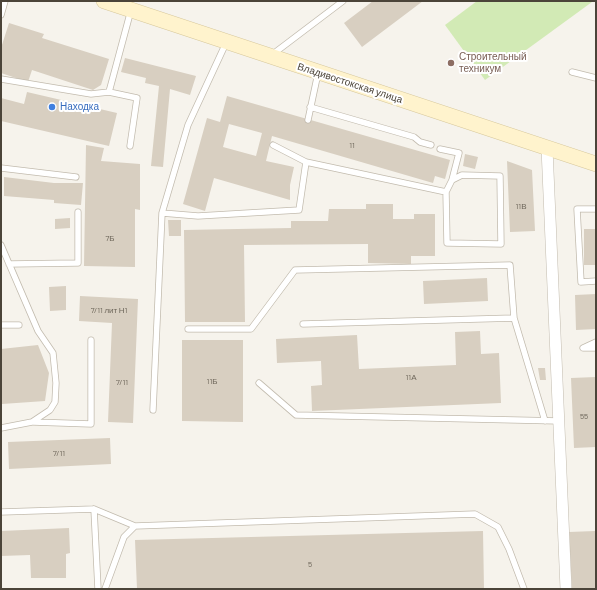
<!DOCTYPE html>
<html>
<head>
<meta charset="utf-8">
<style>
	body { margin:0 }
	#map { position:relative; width:597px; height:590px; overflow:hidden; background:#f6f3ec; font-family:Barlow,sans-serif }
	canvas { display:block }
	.frame { position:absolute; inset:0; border:2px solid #4b4439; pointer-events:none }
</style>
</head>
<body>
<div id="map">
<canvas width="597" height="590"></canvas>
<div class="frame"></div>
</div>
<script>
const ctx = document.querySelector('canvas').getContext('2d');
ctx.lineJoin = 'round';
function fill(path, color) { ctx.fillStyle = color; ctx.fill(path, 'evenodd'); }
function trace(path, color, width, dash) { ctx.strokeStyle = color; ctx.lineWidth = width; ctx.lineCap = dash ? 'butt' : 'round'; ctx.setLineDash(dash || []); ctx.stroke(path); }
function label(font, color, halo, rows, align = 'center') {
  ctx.font = font + ' Barlow,sans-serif'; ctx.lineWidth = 4; ctx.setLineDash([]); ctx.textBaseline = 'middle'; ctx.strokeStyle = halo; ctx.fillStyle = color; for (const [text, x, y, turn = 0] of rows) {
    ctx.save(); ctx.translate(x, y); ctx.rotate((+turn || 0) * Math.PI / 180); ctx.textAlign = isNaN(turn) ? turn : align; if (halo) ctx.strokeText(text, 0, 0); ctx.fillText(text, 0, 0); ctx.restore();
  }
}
fill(new Path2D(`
	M477,1H591L592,2L485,80L445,25Z`), '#d2eab5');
fill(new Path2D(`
	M373,1H423L362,47L344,23Z
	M9,23L44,34L42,38L109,59L101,85L93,90L32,70L28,82L1,73V48Z
	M125,58L196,76L190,95L170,89L163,167L151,166L159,86L145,83L146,78L121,72Z
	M27,92L117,113L109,146L1,121V98L24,104Z
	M227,96L450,160L445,179L435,176L433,183L272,136L266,161L294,167L290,185V200L214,178L205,211L183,204L207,118L220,122ZM229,124L262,133L256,156L223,147Z
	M86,145L104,148L101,161L140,164V210L135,209V267L84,266Z
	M465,154L478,157L475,169L463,166Z
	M507,161L532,170L535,231L510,232Z
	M4,177L54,183H83L81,205L54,203V200L4,196Z
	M366,204H393V219H414V214H435V256H411V264L368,263V244L244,245L245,322H185L184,230L291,228V221H328L329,209H366Z
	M70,218V228L55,229V219Z
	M168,220H181V236H169Z
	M584,229H596V265H584Z
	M487,278L488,301L424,304L423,281Z
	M66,286V310L50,311L49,287Z
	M596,294V329L576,330L575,295Z
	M80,296L138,299L133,423L108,422L112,323L79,321Z
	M480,331L481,354L499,353L501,403L312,411L311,386L322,385L321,361L277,363L276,339L357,335L359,369L456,365L455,332Z
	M182,340H243V422L182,421Z
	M38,345L49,373L45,401L2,404L1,349Z
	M538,368H545L546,380H540Z
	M596,377V447L574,448L571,378Z
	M110,438L111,464L9,469L8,442Z
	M69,528L70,553L66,554V578H31L30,555L1,556V531Z
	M483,531L484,589H137L135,540Z
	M595,531L596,589H572L569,532Z`), '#d8cfc1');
const lane = new Path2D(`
	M1,15L5,1
	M273,54L343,1
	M572,72L596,78
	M1,79L91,94L109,92
	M310,107L414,137L420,142L431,145
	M308,120L318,73
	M273,145L306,162
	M130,146L137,98L109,92L131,10
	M440,149L459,153L452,180
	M1,168L76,177
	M596,209H577L581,282L596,281
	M162,213L198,216L299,210L306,162L446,192L447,243L501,244L500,176L462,175L452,180L446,192
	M1,245L38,331L53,353L56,383L55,402L50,410L32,422L1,428
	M9,264L78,263V212
	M303,324L514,318
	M1,325H19
	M188,329H251L295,270L510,265L514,318L545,421
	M596,342L583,348H596
	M259,383L296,415L559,421
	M153,410L162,213L188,125L226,43
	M33,422L91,424V340
	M94,509L135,526
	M1,512L94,509L98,589
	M105,589L124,537L135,526L475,514L498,527L509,549L524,589`);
const street = new Path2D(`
	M547,148L566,589`);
const secondary = new Path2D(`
	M104,1L596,164`);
trace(lane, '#c2bbae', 7);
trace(street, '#c2bbae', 12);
trace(secondary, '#d6c79b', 16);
trace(lane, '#fff', 5.5);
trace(street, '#fff', 11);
trace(secondary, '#fff3cd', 15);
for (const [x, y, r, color] of [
	[451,63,4,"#8d6e63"],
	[52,107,4,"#3f7fe0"]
]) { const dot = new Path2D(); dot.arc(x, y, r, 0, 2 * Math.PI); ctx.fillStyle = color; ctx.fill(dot); trace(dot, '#fff', 1.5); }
label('8px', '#6e675b', null, [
	["11",352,145],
	["11В",521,206],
	["7Б",110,238],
	["7/11 лит Н1",109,310],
	["11А",411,377],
	["11Б",212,381],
	["7/11",122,382],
	["55",584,416],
	["7/11",59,453],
	["5",310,564]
]);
label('10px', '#785e54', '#fff', [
	["Строительный",459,57],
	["техникум",459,69]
], 'left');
label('10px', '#4b4439', '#fff', [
	["Владивостокская улица",350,83,18]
]);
label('10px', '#366cbe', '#fff', [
	["Находка",60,107]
], 'left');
</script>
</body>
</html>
